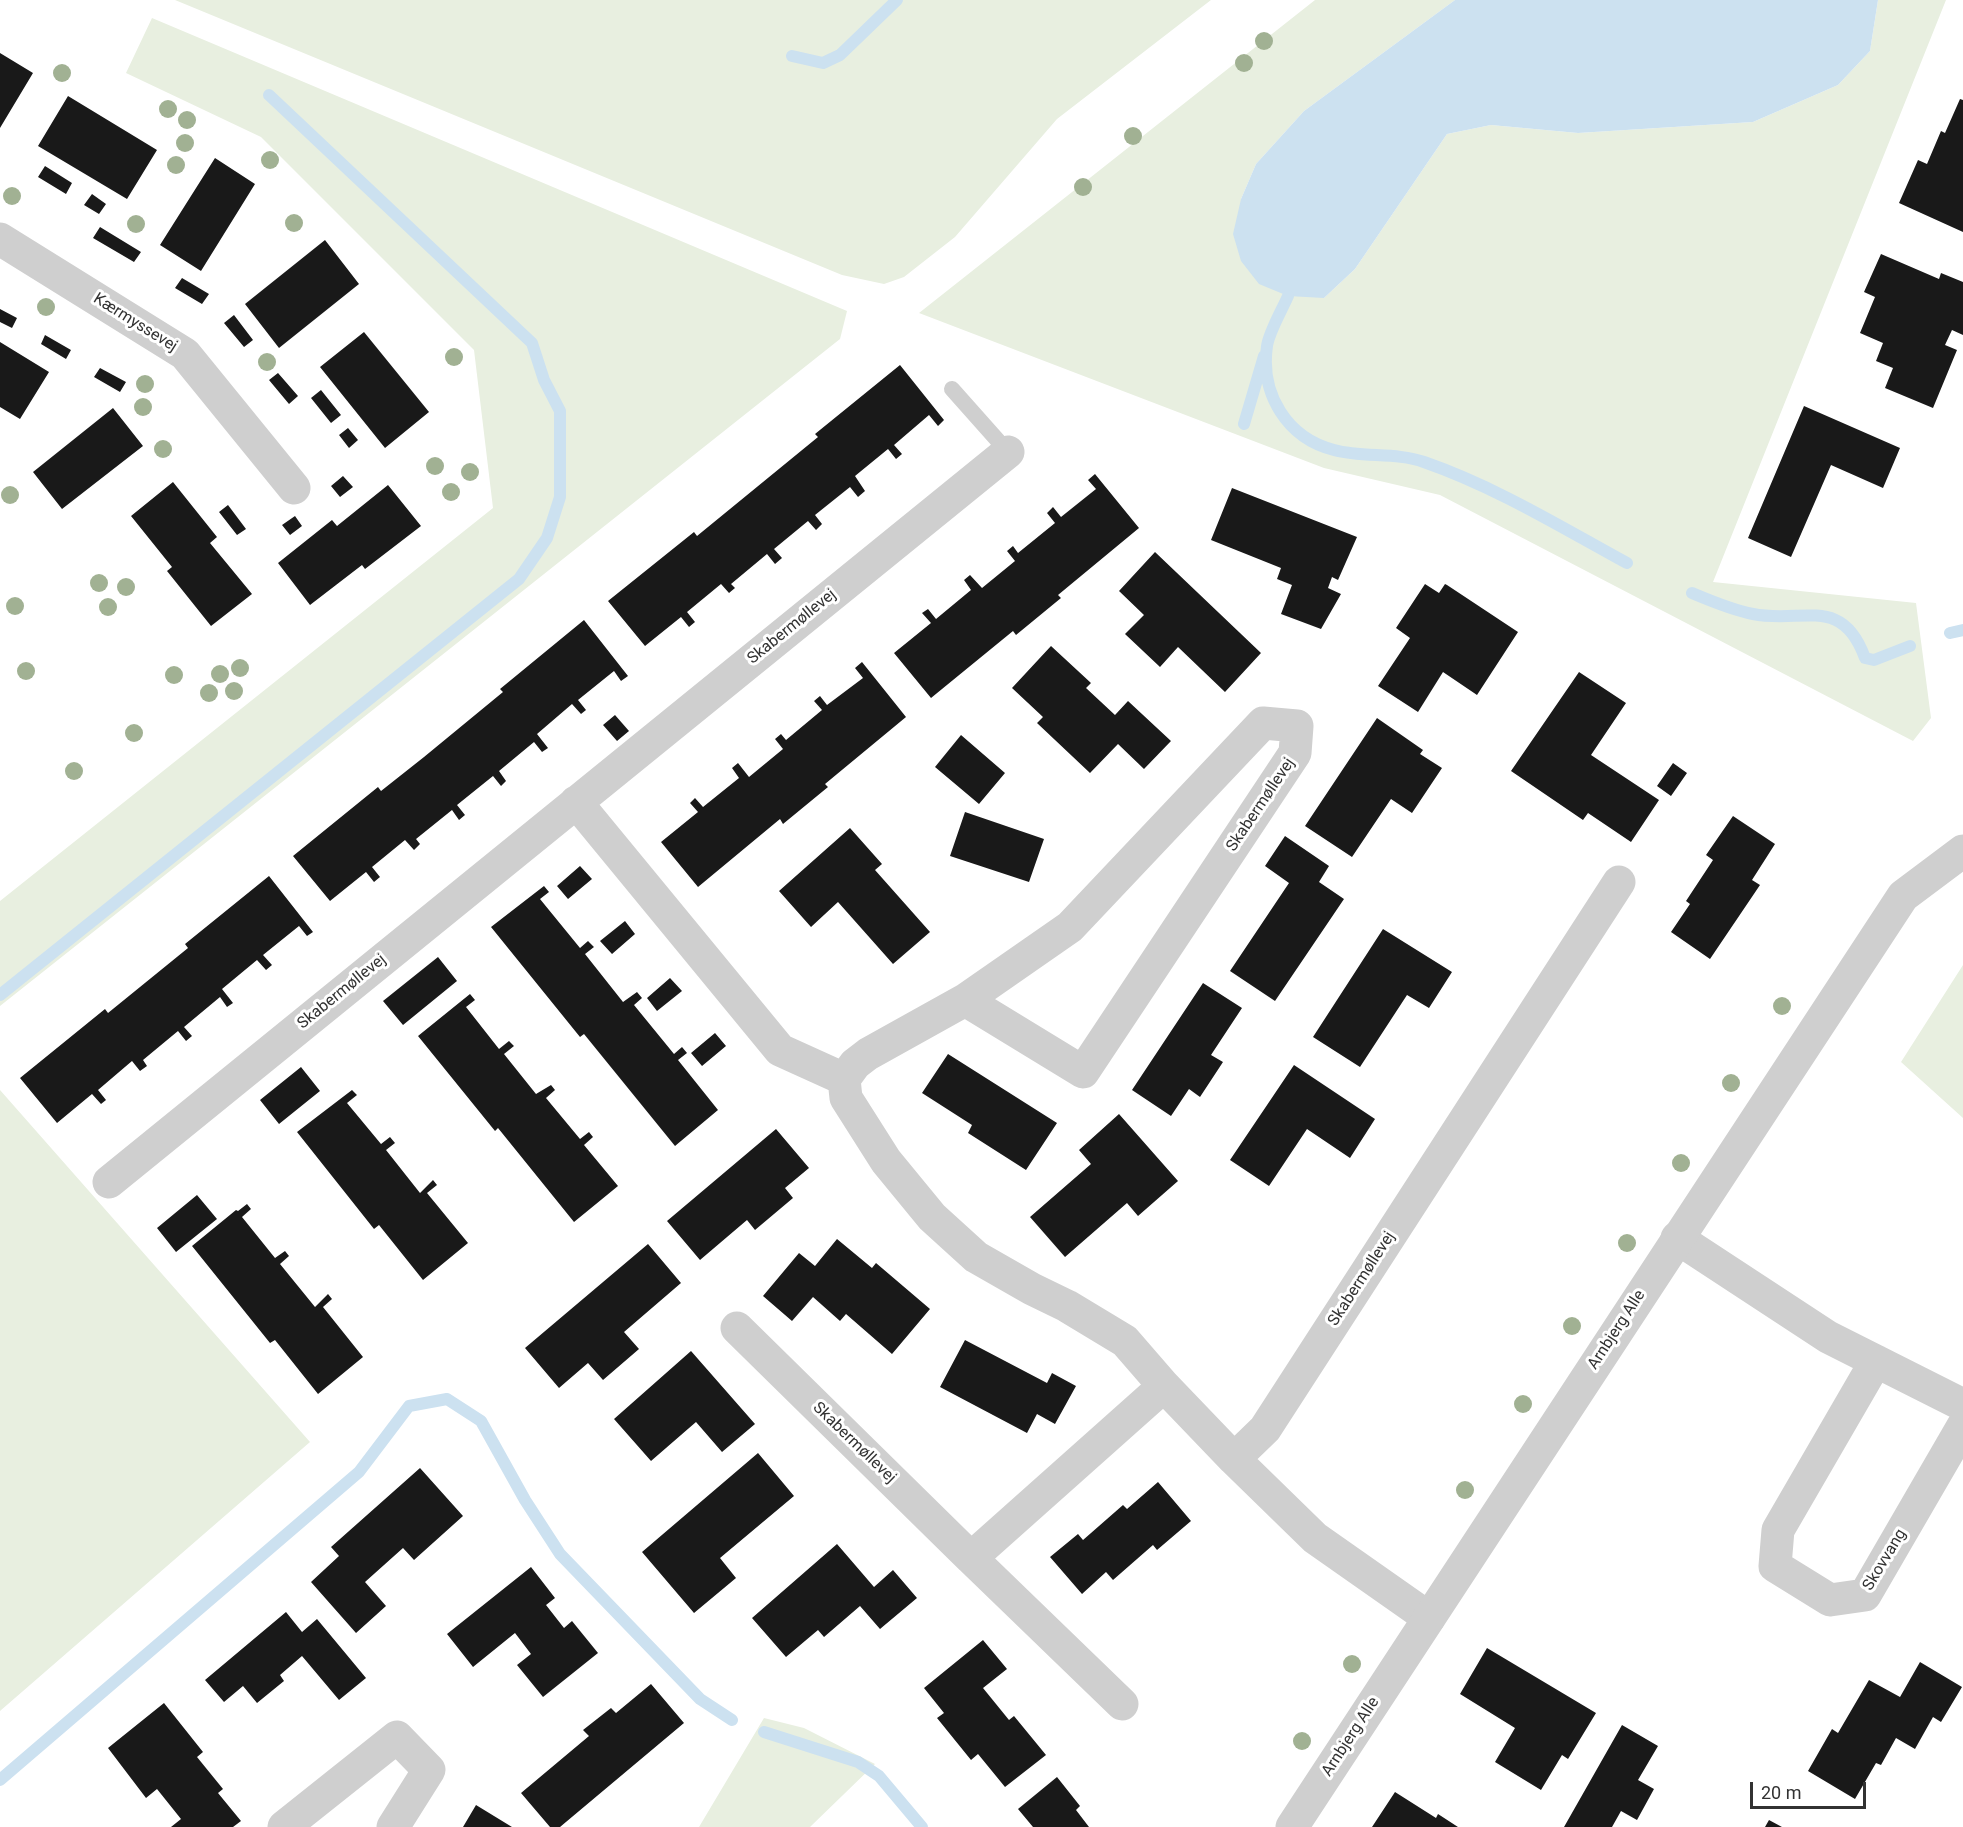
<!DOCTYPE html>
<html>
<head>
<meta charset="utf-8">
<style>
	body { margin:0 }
	#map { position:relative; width:1963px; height:1827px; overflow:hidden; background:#fff; font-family:Roboto,sans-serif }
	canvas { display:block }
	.scale { position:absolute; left:1750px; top:1782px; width:116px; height:27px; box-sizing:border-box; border:3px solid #323232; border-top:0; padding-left:8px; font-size:18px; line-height:21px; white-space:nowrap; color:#323232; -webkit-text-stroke:4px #fff; paint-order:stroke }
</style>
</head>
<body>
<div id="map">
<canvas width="1963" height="1827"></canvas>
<div class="scale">20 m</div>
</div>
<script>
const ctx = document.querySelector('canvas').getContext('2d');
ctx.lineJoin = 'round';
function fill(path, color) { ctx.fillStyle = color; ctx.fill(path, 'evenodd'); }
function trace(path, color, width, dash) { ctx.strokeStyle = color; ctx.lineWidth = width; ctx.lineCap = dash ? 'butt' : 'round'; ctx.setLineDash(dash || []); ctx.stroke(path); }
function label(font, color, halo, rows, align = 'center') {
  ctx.font = font + ' Roboto,sans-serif'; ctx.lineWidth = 6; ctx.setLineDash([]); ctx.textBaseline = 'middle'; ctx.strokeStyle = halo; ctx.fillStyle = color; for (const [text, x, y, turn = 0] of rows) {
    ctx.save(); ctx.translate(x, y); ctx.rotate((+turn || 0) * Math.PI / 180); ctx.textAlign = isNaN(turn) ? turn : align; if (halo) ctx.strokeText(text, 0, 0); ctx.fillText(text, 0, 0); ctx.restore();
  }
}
fill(new Path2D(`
	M175,0H1211L1057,119L955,237L904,277L884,284L842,275Z
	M1315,0H1455L1304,111L1256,164L1241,199L1324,298L1355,269L1447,134L1491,125L1578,133L1753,122L1838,85L1870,51L1878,0H1946L1713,582L1916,603L1931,718L1913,741L1440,495L1324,468L919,313Z
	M152,18L847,311L840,339L0,1006V901L493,508L474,350L261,137L126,73Z
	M1963,965V1118L1901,1062Z
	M0,1090L310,1442L0,1711Z
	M764,1718L804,1728L875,1764L810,1827H699Z`), '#e8efe0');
fill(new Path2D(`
	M1455,0H1878L1870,51L1838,85L1753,122L1578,133L1491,125L1447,134L1355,269L1324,298L1288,296L1259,284L1241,261L1233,234L1241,199L1256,164L1304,111Z`), '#cce1f0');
trace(new Path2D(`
	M792,56L823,63L840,55L897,0
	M1288,296C1282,310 1269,332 1267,346C1260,394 1287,438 1334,450C1363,458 1396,452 1424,462C1496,487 1561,527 1627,563
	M1244,424L1264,356
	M1692,593C1711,601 1732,610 1753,614C1802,624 1842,594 1865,658L1874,660L1910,646
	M1950,633L1963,630
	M0,995L519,579L547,538L560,497V411L544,380L532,343L269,95
	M764,1732L858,1762L879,1776L922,1827
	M0,1780L359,1472L409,1406L447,1399L481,1421L525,1500L560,1554L700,1699L732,1720`), '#cce1f0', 12);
fill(new Path2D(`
	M0,53L33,73L0,128Z
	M68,96L157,150L127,199L38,146Z
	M1960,99L1963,100V232L1899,203L1918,160L1927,164L1941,131L1945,133Z
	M215,158L255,184L201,271L160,245Z
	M45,166L72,183L66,194L38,177Z
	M92,194L106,204L99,214L84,205Z
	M100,227L141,252L134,262L93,238Z
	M325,240L359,284L279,348L245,304Z
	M1881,254L1939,279L1941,273L1963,282V335L1952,330L1945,345L1957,350L1933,408L1885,388L1893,368L1876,361L1883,343L1860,333L1875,297L1864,292Z
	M182,278L209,294L202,304L175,288Z
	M0,309L17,318L12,328L0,322Z
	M234,315L253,340L244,347L224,323Z
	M364,332L429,412L385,448L320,367Z
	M45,335L71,350L66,359L41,344Z
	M0,342L49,372L20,419L0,407Z
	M900,365L944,420L938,426L929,415L894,445L902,454L896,459L888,449L855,476L865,491L858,497L850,487L815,515L822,524L816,530L808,521L774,549L782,558L775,564L767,554L731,584L735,588L729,593L721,584L687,612L695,622L689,627L681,617L645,646L608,601L694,532L697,536L818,437L815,434Z
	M100,368L126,382L120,392L94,377Z
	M278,373L298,396L289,404L269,380Z
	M321,390L341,415L331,423L311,398Z
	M1804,406L1900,448L1883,488L1831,465L1791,557L1748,538Z
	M113,408L143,446L62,509L33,472Z
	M348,428L358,440L349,448L339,435Z
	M1095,474L1139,528L1058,595L1061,598L1016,635L1013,631L931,698L894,653L931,623L922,613L928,609L936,619L971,590L964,580L970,575L982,588L1015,561L1007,551L1013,546L1018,553L1055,523L1047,513L1053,507L1061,517L1096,489L1088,480Z
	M343,476L353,487L340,497L331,486Z
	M173,482L217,537L210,543L252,594L211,626L167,571L172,567L131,516Z
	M388,485L421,526L365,569L362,565L310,605L278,563L332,520L337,526Z
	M1232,488L1357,537L1338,580L1332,577L1328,588L1341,594L1321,629L1281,614L1292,585L1277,579L1281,568L1211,540Z
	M228,505L246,529L237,535L219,512Z
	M295,516L302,526L290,535L282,525Z
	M1155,552L1261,653L1225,692L1178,647L1160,667L1125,634L1144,615L1119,591Z
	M1425,584L1439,593L1445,584L1447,585L1518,632L1477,695L1443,672L1418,712L1378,686L1410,638L1396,628Z
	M584,620L628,676L621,681L614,671L578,700L586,710L581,714L572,704L537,734L548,748L542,752L534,742L499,771L506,781L501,786L493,776L457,805L465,815L459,820L452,810L416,839L420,844L414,850L405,840L372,867L380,877L374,882L366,872L330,901L293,856L378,787L381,791L424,757L503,692L500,689Z
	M1051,646L1091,683L1086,688L1115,715L1128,701L1171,741L1144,769L1118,744L1090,773L1037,723L1043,717L1012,688Z
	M862,662L906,717L825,784L828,787L783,824L780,819L698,887L661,842L698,812L690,803L695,798L703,807L739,778L732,768L738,763L749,777L783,749L775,739L781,734L786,740L822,710L814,701L820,696L827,705L863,678L855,668Z
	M1579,672L1626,703L1591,755L1659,800L1631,842L1588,813L1583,820L1511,771Z
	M615,715L629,731L617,741L603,725Z
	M1377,718L1423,750L1420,754L1442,768L1412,813L1391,799L1352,857L1305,826Z
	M961,735L1005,773L979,804L935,767Z
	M1673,763L1687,773L1671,796L1657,786Z
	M965,812L1044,839L1029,882L950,856Z
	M1733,816L1775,844L1752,880L1760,885L1710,959L1671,932L1690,904L1686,901L1713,860L1706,855Z
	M850,828L882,864L875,870L930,932L893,964L838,902L811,927L779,891Z
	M1285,836L1329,866L1319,882L1344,899L1275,1001L1230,971L1289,883L1265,866Z
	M580,866L592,879L568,899L557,886Z
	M269,876L313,932L307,936L299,926L263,955L272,965L266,970L257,960L222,989L233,1003L227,1007L220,997L184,1027L192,1036L186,1041L178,1031L143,1060L147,1066L140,1071L132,1061L98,1090L106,1100L101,1104L92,1094L57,1123L20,1078L105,1009L108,1013L188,948L185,944Z
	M544,886L549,892L540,899L580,948L588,941L594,947L585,954L623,1002L637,992L642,998L634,1005L674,1054L682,1047L687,1053L678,1060L718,1110L675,1146L584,1034L580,1037L491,927Z
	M625,921L635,934L612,954L600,941Z
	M1383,929L1452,972L1429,1008L1407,995L1360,1067L1313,1037Z
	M438,957L457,981L403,1025L383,1001Z
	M670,978L682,991L657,1011L647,998Z
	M1203,983L1242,1008L1211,1055L1223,1062L1200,1097L1189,1089L1171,1116L1132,1090Z
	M470,994L475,1000L466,1007L499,1049L509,1041L514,1046L504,1054L536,1094L551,1085L555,1090L546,1098L580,1139L589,1132L593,1137L584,1145L618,1186L574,1222L498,1128L495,1131L418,1036Z
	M715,1033L726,1046L702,1066L691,1053Z
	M948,1054L1057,1123L1026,1170L968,1133L972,1125L922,1093Z
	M1294,1065L1375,1119L1350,1158L1307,1129L1269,1186L1230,1160Z
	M301,1067L320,1091L279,1124L260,1100Z
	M352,1090L357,1095L347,1103L381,1144L390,1137L395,1143L386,1150L420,1193L433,1180L437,1185L427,1193L468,1243L423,1280L379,1225L374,1229L297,1132Z
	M1119,1114L1178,1181L1138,1216L1127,1203L1065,1257L1030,1217L1091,1164L1079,1150Z
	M776,1129L809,1168L785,1188L793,1198L755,1230L747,1220L700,1260L667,1221Z
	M197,1195L217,1219L176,1252L157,1228Z
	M247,1204L251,1209L242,1217L275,1258L285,1251L289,1256L280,1264L315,1307L328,1294L332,1299L323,1307L363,1357L318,1394L275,1340L270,1343L192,1246L236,1210L238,1211Z
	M837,1239L872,1268L876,1263L930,1309L892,1354L846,1314L840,1321L813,1297L792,1321L763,1296L799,1253L815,1266Z
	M648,1244L681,1283L624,1332L639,1349L603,1380L588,1363L559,1388L525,1348Z
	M965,1340L1047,1383L1052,1373L1076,1386L1055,1424L1037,1414L1027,1433L940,1387Z
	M691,1351L755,1424L722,1452L696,1422L651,1461L614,1419Z
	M758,1453L794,1496L720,1558L736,1578L694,1613L642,1552Z
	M420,1468L463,1516L414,1560L403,1548L365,1582L386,1606L356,1633L311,1582L339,1556L331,1547Z
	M1158,1482L1191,1521L1157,1550L1153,1545L1113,1580L1106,1572L1082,1594L1050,1557L1078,1534L1083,1540L1123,1505L1127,1509Z
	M837,1544L874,1587L893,1570L917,1598L880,1629L860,1606L824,1637L818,1630L786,1657L752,1618Z
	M531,1567L555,1598L546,1605L564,1628L572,1621L598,1653L543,1697L517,1665L531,1654L515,1633L473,1667L447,1634Z
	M286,1612L302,1632L317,1619L366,1678L339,1700L302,1656L280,1675L284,1681L257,1703L243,1686L224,1702L205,1680Z
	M983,1640L1007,1669L983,1688L1009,1720L1014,1716L1046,1755L1005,1787L978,1754L971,1760L937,1718L944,1713L924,1688Z
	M1487,1648L1596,1713L1568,1759L1562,1755L1541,1790L1495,1762L1515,1728L1460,1694Z
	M1920,1662L1962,1687L1941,1722L1933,1717L1915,1749L1896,1738L1881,1765L1876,1763L1855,1799L1808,1771L1832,1729L1838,1733L1869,1680L1900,1697Z
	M651,1684L684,1723L560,1827H550L521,1793L589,1736L583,1730L611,1708L616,1713Z
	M164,1703L203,1752L197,1757L223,1789L218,1793L241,1821L233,1827H171L181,1819L157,1789L146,1798L108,1748Z
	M1622,1725L1658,1746L1638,1780L1654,1789L1637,1820L1621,1811L1612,1827H1564Z
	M1057,1777L1080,1806L1076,1810L1089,1827H1033L1018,1809Z
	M1395,1792L1436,1818L1438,1814L1458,1827H1372Z
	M476,1805L512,1827H463Z
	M1769,1820L1782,1827H1765Z`), '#191919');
trace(new Path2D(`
	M952,389L1008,452`), '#cfcfcf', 16);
trace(new Path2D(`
	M0,239L185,354L294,488
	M576,802L780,1050L844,1079
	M965,1000L1070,927L1263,723L1297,726L1295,753L1083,1072L965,1000L868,1054L855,1064L844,1079L846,1098L886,1161L932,1217L976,1257L1032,1289L1067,1306L1125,1341L1164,1386L1234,1459L1315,1538L1429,1618
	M109,1182L1008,452
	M1677,1238L1828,1337L1963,1405
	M737,1328L971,1558L1164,1386
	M1876,1361L1778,1530L1775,1566L1830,1600L1865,1595L1963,1426
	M1234,1459L1265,1429L1619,882
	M971,1558L1122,1704
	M284,1827L397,1737L429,1770L393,1827`), '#cfcfcf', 33);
trace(new Path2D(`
	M1292,1827L1903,896L1963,851`), '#cfcfcf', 33);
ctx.fillStyle = '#a1b193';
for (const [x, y] of [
	[1264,41],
	[1244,63],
	[62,73],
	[168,109],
	[187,120],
	[1133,136],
	[185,143],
	[270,160],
	[176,165],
	[1083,187],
	[12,196],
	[294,223],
	[136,224],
	[46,307],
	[454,357],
	[267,362],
	[145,384],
	[143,407],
	[163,449],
	[435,466],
	[470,472],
	[451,492],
	[10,495],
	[99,583],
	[126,587],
	[15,606],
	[108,607],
	[240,668],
	[26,671],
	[220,674],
	[174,675],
	[234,691],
	[209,693],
	[134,733],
	[74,771],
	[1782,1006],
	[1731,1083],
	[1681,1163],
	[1627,1243],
	[1572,1326],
	[1523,1404],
	[1465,1490],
	[1352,1664],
	[1302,1741]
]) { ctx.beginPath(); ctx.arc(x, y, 9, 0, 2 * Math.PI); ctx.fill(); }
label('16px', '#323232', '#fff', [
	["Kærmyssevej",135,323,32],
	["Skabermøllevej",792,627,-39],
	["Skabermøllevej",1261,805,-56],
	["Skabermøllevej",342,992,-39],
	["Skabermøllevej",1362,1279,-57],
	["Arnbjerg Alle",1617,1330,-57],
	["Skabermøllevej",854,1443,44],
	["Skovvang",1885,1560,-59],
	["Arnbjerg Alle",1351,1737,-57]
]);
</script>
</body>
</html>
